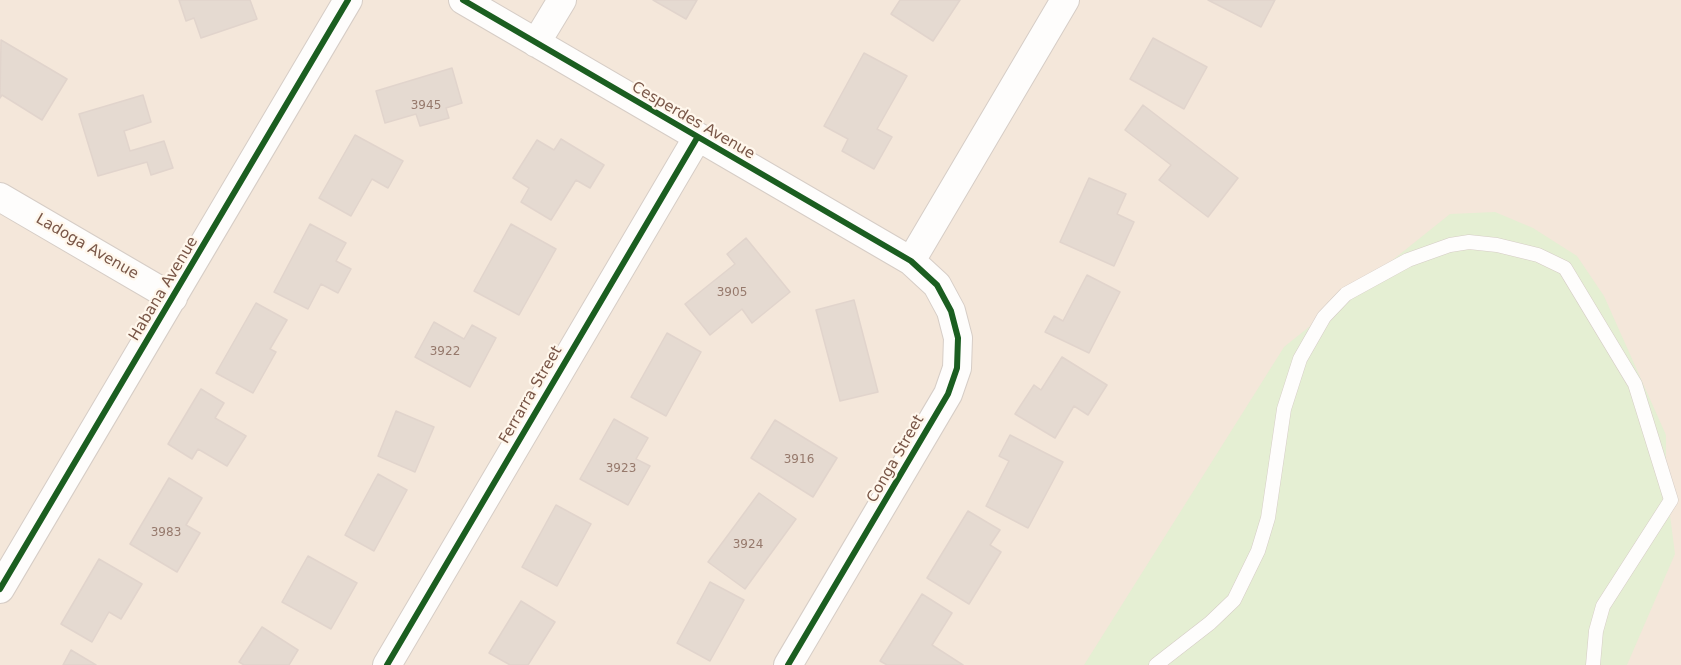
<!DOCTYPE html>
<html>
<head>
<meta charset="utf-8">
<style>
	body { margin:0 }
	canvas { display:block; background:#f8f2ea }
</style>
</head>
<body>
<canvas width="1681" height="665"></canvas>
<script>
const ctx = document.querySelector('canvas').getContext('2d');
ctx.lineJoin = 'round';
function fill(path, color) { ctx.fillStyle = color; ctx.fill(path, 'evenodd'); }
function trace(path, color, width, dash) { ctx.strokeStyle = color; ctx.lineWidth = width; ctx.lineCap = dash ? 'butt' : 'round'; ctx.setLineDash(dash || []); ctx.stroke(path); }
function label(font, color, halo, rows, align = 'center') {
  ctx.font = font + ' "DejaVu Sans",sans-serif'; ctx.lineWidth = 4.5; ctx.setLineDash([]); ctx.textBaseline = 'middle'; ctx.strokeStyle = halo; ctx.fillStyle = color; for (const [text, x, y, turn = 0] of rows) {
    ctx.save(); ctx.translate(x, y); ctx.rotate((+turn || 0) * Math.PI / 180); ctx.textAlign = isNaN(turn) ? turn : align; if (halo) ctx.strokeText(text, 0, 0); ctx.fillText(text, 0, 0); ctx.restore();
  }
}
fill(new Path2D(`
	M0,0H1681V665H0Z`), '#f4e7da');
fill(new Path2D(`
	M1495,212L1533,228L1577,256L1604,296L1666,435V484L1675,554L1627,665H1084L1284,347L1450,214Z`), '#e5efd3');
const building = new Path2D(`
	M179,0H250L257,19L201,38L194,18L186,21Z
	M653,0H697L686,19Z
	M900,0H960L933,41L891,14Z
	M1208,0H1275L1261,27Z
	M1153,38L1207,67L1184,109L1130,79Z
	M1,40L67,79L42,120L2,95L0,98Z
	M864,53L907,76L877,129L892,137L874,169L842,151L848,139L824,126Z
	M452,68L462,103L446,108L449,118L420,126L416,114L385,123L376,91Z
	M143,95L151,122L124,131L130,151L164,141L173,168L151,175L147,162L98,176L79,114Z
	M1143,105L1238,178L1208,217L1159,180L1171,165L1125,130Z
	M355,135L403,161L388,188L372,179L351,216L319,198Z
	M561,139L604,165L590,188L576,180L551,220L521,202L529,188L513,178L537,140L554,150Z
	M1089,178L1126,194L1117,214L1134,222L1114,266L1060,242Z
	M310,224L346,243L336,261L351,269L338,293L321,284L308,309L274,292Z
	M511,224L556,249L519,315L474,291Z
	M746,238L790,292L752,323L742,309L710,335L685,304L735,264L727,254Z
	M1087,275L1120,292L1089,353L1045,332L1054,316L1063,321Z
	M854,300L878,392L840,401L816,310Z
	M256,303L287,320L270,349L276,352L253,393L216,373Z
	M434,322L464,339L472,325L496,338L470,387L415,357Z
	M667,333L701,352L666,416L631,397Z
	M1062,357L1107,385L1088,415L1074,406L1055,438L1015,414L1034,385L1041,390Z
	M201,389L224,403L215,418L246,436L227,466L198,449L192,459L168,444Z
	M396,411L434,427L415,472L378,456Z
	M614,419L648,438L636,459L650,466L628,505L580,479Z
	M775,420L837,458L813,497L751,458Z
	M1010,435L1063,462L1028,528L986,506L1009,461L999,456Z
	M378,474L407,490L374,551L345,535Z
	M169,478L202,498L186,525L200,533L177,572L130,544Z
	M759,493L796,519L745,589L708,562Z
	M556,505L591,524L557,586L522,567Z
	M968,511L1000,530L990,545L1001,552L969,604L927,578Z
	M308,556L357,583L331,629L282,602Z
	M99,559L142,584L121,619L109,612L92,642L61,624Z
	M710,582L744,600L710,661L677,643Z
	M922,594L952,613L932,645L963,665H887L880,661Z
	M521,601L555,622L528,665H510L489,653Z
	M262,627L298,650L289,665H244L239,662Z
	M71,650L96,665H63Z`);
fill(building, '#e5dad1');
trace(building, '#e1d4cc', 1.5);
const lane = new Path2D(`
	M1156,665L1210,623L1234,600L1258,551L1268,518L1284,409L1300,359L1324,317L1346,294L1408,260L1450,245L1469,242L1497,245L1538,255L1565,268L1635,384L1671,500L1603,606L1596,631L1593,665`);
const street = new Path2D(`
	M463,0L911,261L937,285L951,311L958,338L957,368L948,394L788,665
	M536,43L562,0
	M0,197L173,298
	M911,261L1065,0
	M0,589L348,0
	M387,665L697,138`);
trace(lane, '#d6cdc6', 15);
trace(street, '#d6cdc6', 30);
trace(lane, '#fefdfc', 14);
trace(street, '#fefdfc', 28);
trace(new Path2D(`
	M463,0L911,261L937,285L951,311L958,338L957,368L948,394L788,665
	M0,589L348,0
	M387,665L697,138`), '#1b5e20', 6);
label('12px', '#96796c', null, [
	["3945",426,106],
	["3905",732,293],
	["3922",445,352],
	["3916",799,460],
	["3923",621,469],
	["3983",166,533],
	["3924",748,545]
]);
label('15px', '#795647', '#fff7ec', [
	["Cesperdes Avenue",693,121,30],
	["Ladoga Avenue",87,247,30],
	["Habana Avenue",164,289,-59],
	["Ferrarra Street",531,395,-60],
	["Conga Street",896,459,-60]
]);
</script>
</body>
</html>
